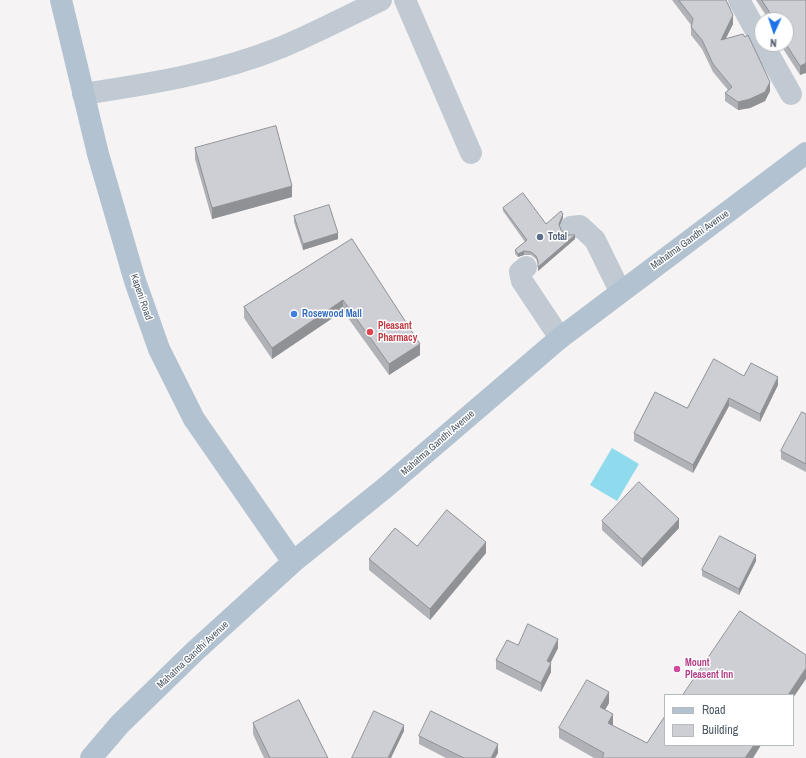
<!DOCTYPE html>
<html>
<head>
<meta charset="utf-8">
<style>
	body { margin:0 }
	#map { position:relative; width:806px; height:758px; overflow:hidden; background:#f5f3f3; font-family:"Archivo Narrow",sans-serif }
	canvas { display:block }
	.legend { position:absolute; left:664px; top:694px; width:130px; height:52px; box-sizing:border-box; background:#fff; border:1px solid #b7bbc0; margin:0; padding:5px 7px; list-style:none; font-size:12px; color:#4a5661 }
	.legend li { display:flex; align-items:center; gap:8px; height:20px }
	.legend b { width:20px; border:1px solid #b7bbc0 }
	.north { position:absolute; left:754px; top:12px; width:40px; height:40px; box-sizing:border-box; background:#fff; border:1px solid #b7bbc0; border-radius:50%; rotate:183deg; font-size:11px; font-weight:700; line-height:16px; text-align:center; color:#4a5661 }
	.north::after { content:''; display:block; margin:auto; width:14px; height:18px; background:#1a73e8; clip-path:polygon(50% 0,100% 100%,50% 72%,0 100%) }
</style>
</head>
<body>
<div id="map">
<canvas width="806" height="758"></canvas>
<ul class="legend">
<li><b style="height:5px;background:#b3c2d1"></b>Road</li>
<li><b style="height:11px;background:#cdcfd5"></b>Building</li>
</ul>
<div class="north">N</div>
</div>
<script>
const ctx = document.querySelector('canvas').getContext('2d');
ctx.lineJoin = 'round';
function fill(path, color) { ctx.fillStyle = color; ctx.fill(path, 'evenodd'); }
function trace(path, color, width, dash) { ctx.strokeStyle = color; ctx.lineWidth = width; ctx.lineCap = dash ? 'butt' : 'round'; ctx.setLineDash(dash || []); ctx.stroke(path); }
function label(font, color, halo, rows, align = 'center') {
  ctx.font = font + ' "Archivo Narrow",sans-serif'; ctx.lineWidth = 3; ctx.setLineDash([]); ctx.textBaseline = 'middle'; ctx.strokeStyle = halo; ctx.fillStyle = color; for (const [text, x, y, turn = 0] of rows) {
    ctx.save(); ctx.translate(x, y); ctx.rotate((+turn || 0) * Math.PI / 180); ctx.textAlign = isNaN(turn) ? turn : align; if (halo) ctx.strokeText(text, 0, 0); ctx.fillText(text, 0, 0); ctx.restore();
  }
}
fill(new Path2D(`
	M612,448L639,464L617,501L590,485Z`), '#90daee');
trace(new Path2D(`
	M405,0L471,153
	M739,0L762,42
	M763,44L791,94
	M83,94C150,84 218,73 282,47C315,33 348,16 381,0
	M571,227L580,226L595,240L620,291
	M526,267L520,272L522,281L560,338`), '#c1cad2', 22);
trace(new Path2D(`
	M61,0L98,154L135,281L159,349L194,419L293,562
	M91,758L120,724L194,652L293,562L386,487L560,338L806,153`), '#b3c2d1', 22);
fill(new Path2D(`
	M672,0H726L733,24L726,38L770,91L765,101L750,108L738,110L725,101V93L728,90L713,72L702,49L691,35V25Z
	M756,0H806L800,75L780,44H786V20H769Z
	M195,148L292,197L212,219L195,159Z
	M503,208L546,224L563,218L559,226L561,230L566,235L575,239L538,271V264L536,259L531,255H524L518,257L515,254V250L525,242L503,211Z
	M294,216L338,239L303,250L294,222Z
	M352,239L420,355L389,375L343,311L272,359L244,318V307Z
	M744,376L778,385L760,422L729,406L693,473L634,441V433L687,408Z
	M806,414V472L781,459V451Z
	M602,521L679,528L642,567L602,530Z
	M417,546L486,553L430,620L369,570V559Z
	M756,561L739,595L702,576V570Z
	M518,645L558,648L550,663L551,672L541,692L496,669V660Z
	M609,703L605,710L613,725V726L647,743L665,745H761L753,758H594L559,738V728Z
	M253,723L328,758H264L253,734Z
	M419,736L498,753L495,758H446L419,744Z`), '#b0b2b7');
fill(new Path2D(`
	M733,15V24L721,48V40Z
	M806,63V73L800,75V66Z
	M770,82V91L765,101L750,108L738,110V102Z
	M292,186V197L212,219V208Z
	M563,214V218L559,228V224Z
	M338,233V239L303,250V244Z
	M575,235V239L538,271V267Z
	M524,251V255L518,257V254Z
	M343,300V311L272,359V348Z
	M420,344V355L389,375V364Z
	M778,377V385L760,422V414Z
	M729,398V406L693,473V465Z
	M679,519V528L642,567V559Z
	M486,542V553L430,620V609Z
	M756,555V561L739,595V589Z
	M558,639V648L547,670V661Z
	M551,663V672L541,692V683Z
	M806,668V679L793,698V695H788Z
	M609,692V703L600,718V707Z
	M613,714V725L608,734V723Z
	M404,725V731L391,758H388Z
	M498,744V753L495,758H491Z
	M754,745H761L753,758H745Z`), '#909195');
const building = new Path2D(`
	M679,0H726L733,15L721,40L743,34L745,37L748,35L770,82L765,92L750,99L738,102L725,93L732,87L713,64L702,40L691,27L693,19Z
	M762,0H806V63L800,66L786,44V20H771L769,17L771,15Z
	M276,126L292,186L212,208L195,148Z
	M523,193L546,224L561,211L563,214L559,224L561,230L566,235H575L538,267V261L536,256L531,252L524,251L518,254L515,250L527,240L503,208Z
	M329,205L338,233L303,244L294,216Z
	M352,239L420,344L389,364L343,300L272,348L244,307Z
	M714,359L744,376L751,363L778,377L760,414L729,398L693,465L634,433L655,392L687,408Z
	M802,412L806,414V464L781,451Z
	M639,482L679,519L642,559L602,521Z
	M447,510L486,542L430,609L369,559L395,528L417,546Z
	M720,536L756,555L739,589L702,570Z
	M740,611L806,655V668L788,695H683Z
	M528,624L558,639L547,661L551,663L541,683L496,660L507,640L518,645Z
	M587,680L609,692L600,707L613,714L608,723L647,743L665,716V745H754L745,758H602L604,753L559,728Z
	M299,700L328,758H270L253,723Z
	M374,711L404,725L388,758H352Z
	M431,711L498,744L491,758H464L419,736Z`);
fill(building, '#cdcfd5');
trace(building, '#909195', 1);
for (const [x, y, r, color] of [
	[540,237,4,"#5c6f8a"],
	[294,314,4,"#3f7fe0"],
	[370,332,4,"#e0444e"],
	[677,669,4,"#d1479c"]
]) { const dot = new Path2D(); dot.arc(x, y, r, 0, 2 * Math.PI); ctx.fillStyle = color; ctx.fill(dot); trace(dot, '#fff', 1.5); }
label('bold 10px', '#4e5e75', '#fff', [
	["Total",548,237]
], 'left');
label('10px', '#4a5661', '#fff', [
	["Mahatma Gandhi Avenue",690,240,-36],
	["Kapeni Road",141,297,71],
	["Mahatma Gandhi Avenue",438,443,-41],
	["Mahatma Gandhi Avenue",193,655,-43]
]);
label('bold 10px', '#366cbe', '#fff', [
	["Rosewood Mall",302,314]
], 'left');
label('bold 10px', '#be3a42', '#fff', [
	["Pleasant",378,326],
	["Pharmacy",378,338]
], 'left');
label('bold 10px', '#b23c85', '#fff', [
	["Mount",685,663],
	["Pleasent Inn",685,675]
], 'left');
</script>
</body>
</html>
